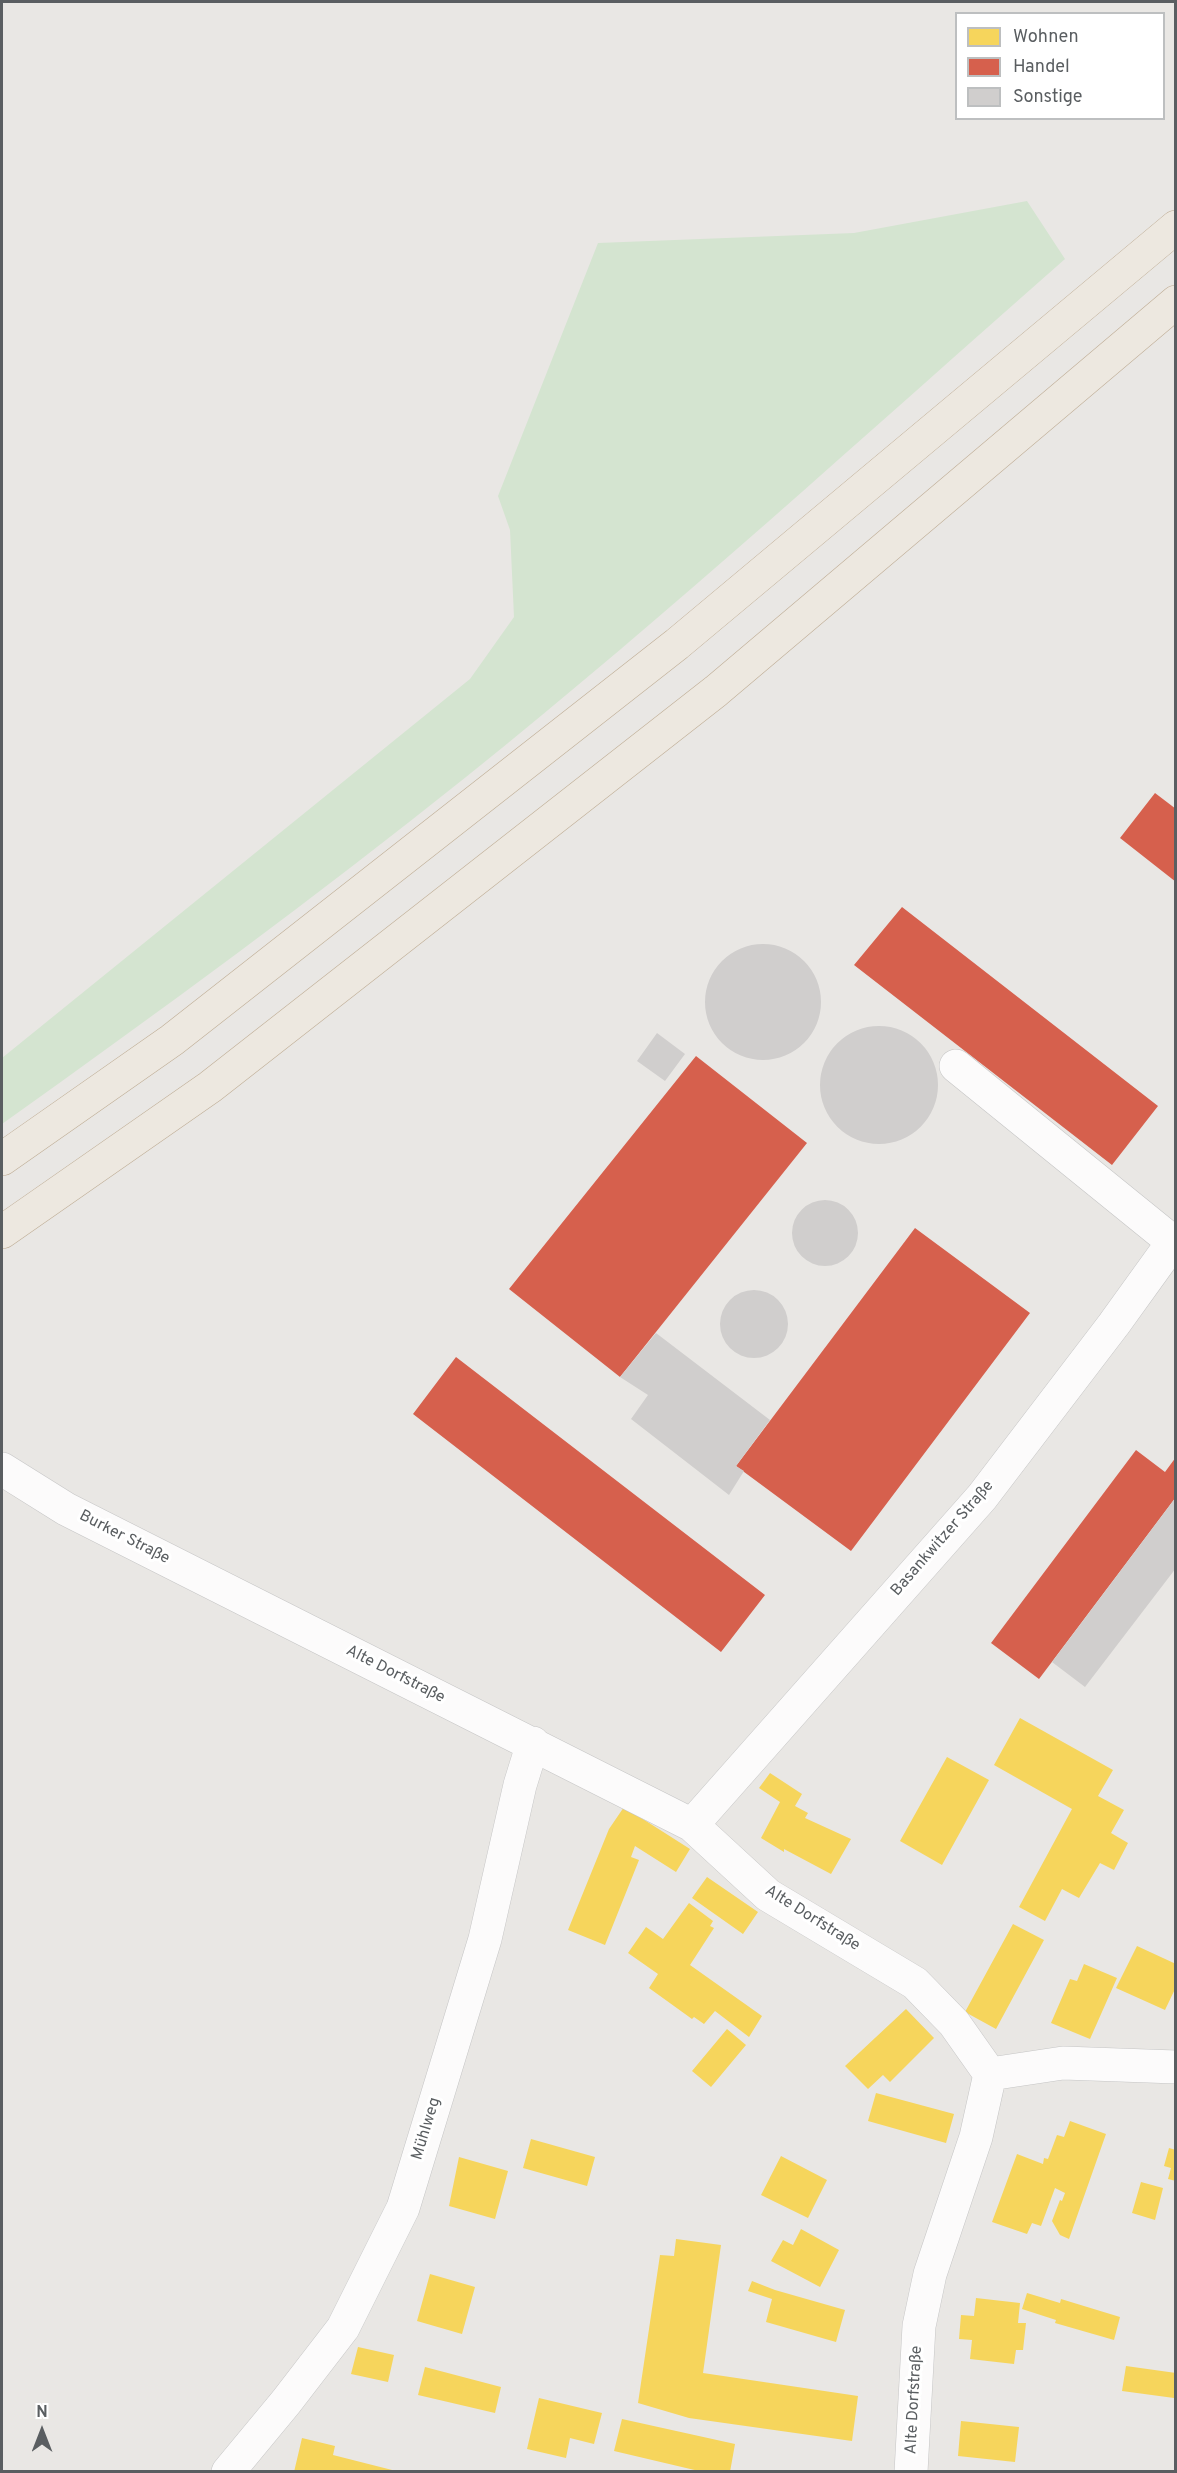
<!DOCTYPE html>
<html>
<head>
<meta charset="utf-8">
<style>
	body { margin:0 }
	#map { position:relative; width:1177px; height:2473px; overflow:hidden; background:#e9e7e4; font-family:Overpass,sans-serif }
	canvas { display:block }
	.frame { position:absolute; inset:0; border:3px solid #5a5e61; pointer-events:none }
	.legend { position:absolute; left:955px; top:12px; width:210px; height:108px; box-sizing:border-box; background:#fff; border:2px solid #bdbfc0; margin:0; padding:8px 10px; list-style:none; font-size:18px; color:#5a5e61 }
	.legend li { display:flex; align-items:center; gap:12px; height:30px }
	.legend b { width:30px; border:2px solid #bdbfc0 }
	.north { position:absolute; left:12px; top:2401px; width:60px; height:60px; -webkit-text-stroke:4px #fff; paint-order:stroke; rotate:0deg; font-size:16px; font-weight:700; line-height:24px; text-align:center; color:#5a5e61 }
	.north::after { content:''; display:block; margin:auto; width:21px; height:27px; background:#5a5e61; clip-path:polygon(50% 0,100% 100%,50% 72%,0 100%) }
</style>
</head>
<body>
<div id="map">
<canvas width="1177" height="2473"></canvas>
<div class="frame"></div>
<ul class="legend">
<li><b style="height:16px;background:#f6d55c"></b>Wohnen</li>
<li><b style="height:16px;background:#d6604d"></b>Handel</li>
<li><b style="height:16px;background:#d0cecd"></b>Sonstige</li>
</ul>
<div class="north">N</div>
</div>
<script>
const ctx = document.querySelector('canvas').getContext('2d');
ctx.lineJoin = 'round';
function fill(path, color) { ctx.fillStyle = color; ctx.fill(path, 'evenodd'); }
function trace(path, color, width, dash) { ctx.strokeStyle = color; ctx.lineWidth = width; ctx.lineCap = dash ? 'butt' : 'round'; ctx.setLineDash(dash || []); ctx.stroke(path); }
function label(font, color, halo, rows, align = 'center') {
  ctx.font = font + ' Overpass,sans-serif'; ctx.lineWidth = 6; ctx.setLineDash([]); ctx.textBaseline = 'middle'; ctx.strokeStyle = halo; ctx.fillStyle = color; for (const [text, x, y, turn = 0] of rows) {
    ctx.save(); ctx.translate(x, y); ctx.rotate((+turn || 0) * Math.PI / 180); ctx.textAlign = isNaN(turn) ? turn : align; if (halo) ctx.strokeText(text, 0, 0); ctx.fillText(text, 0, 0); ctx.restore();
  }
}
fill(new Path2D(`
	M1027,201L1065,259C867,433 672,612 466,777C315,898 159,1012 2,1124V1058L470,679L514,617L510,530L498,496L598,243L854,233Z`), '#d4e4d0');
fill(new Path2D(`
	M1020,1718L1113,1770L1098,1796L1124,1810L1111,1833L1128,1843L1114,1870L1100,1863L1079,1898L1062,1889L1045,1921L1019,1907L1072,1809L994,1765Z
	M947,1757L989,1780L942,1865L900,1841Z
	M770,1773L802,1794L795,1806L808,1813L805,1818L851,1839L831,1874L784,1849V1852L761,1838L780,1802L759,1788Z
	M624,1807L690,1849L676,1872L635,1846L631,1857L639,1860L605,1945L568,1930L609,1829Z
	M707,1877L758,1912L743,1934L692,1898Z
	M689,1903L713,1921L710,1926L714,1928L690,1965L762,2016L749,2037L715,2011L704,2024L694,2017L692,2019L649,1988L658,1974L628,1953L646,1927L663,1939Z
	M1013,1924L1044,1940L996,2029L965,2012Z
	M1137,1946L1176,1964V1987L1165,2010L1116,1988Z
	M1084,1964L1117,1978L1090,2039L1051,2023L1070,1979L1077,1981Z
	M906,2009L934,2038L890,2082L883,2075L868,2089L845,2066Z
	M727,2029L746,2045L711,2087L692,2071Z
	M876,2093L954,2114L946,2143L868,2121Z
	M1070,2121L1106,2134L1069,2239L1060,2235L1052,2221L1060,2200L1062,2201L1065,2193L1055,2188L1041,2226L1032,2223L1027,2234L992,2222L1017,2154L1043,2164L1044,2158L1048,2159L1057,2135L1064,2137Z
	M531,2139L595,2157L587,2186L523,2168Z
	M1169,2148L1176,2150V2181L1168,2179L1171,2168L1164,2166Z
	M781,2156L827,2180L808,2218L761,2195Z
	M459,2157L508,2171L495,2219L449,2206Z
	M1141,2182L1163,2188L1155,2220L1132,2213Z
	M801,2229L839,2250L820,2287L771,2261L783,2240L793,2245Z
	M676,2239L721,2245L703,2373L858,2396L852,2441L689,2418L638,2403L660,2255L674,2256Z
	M430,2274L475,2287L462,2334L417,2321Z
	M752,2281L775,2290L845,2310L836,2342L766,2322L772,2299L748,2291Z
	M1027,2293L1060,2303L1061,2299L1120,2317L1114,2340L1055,2323L1056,2320L1022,2309Z
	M976,2298L1020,2303L1018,2323H1026L1023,2350H1016L1014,2364L970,2359L972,2340L959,2339L961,2315L974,2316Z
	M358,2347L394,2355L388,2382L351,2374Z
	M1126,2366L1176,2373L1174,2398L1122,2391Z
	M425,2367L501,2387L495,2413L418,2395Z
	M539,2398L602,2413L594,2444L570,2438L566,2458L527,2449Z
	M622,2419L735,2444L730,2472H703L614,2451Z
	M961,2421L1019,2427L1015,2462L958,2456Z
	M302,2438L335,2446L333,2455L400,2472H294Z`), '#f6d55c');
fill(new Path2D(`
	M1155,793L1176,809V882L1120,838Z
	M902,907L1158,1106L1112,1165L854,965Z
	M696,1056L807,1143L620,1377L509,1289Z
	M915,1228L1030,1313L851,1551L736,1466Z
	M456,1357L765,1595L721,1652L413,1414Z
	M1136,1450L1165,1472L1176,1457V1497L1039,1679L991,1643Z`), '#d6604d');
fill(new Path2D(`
	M705 1002a58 58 0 1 1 116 0a58 58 0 1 1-116 0Z
	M820 1085a59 59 0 1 1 118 0a59 59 0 1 1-118 0Z
	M657,1033L685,1054L665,1081L637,1061Z
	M792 1233a33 33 0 1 1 66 0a33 33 0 1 1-66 0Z
	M720 1324a34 34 0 1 1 68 0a34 34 0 1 1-68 0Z
	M656,1333L770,1420L736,1466L744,1471L729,1495L631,1419L648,1395L620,1377Z
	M1176,1497V1568L1085,1687L1052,1662Z`), '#d0cecd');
const minor = new Path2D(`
	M956,1066L1173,1242
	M2,1469L66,1509L692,1825L768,1895L915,1983L954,2023L990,2074L976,2137L930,2274L919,2326L911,2472
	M692,1825L982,1497L1114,1324L1176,1238
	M990,2074L1063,2063L1176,2067
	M228,2472L286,2402L343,2328L403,2208L485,1939L520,1785L533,1743`);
const highway = new Path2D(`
	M2,1159L172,1040L677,644L1176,227
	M2,1232L210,1087L716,691L1176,302`);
trace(minor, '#c5c5c5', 34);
trace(highway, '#beac94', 34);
trace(minor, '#fcfbfb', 33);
trace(highway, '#ede8e0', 33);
label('16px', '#5a5e61', '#fff', [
	["Burker Straße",124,1538,27],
	["Basankwitzer Straße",943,1539,-49],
	["Alte Dorfstraße",395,1675,27],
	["Alte Dorfstraße",812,1919,32],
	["Mühlweg",427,2129,-73],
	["Alte Dorfstraße",915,2400,-87]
]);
</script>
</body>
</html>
